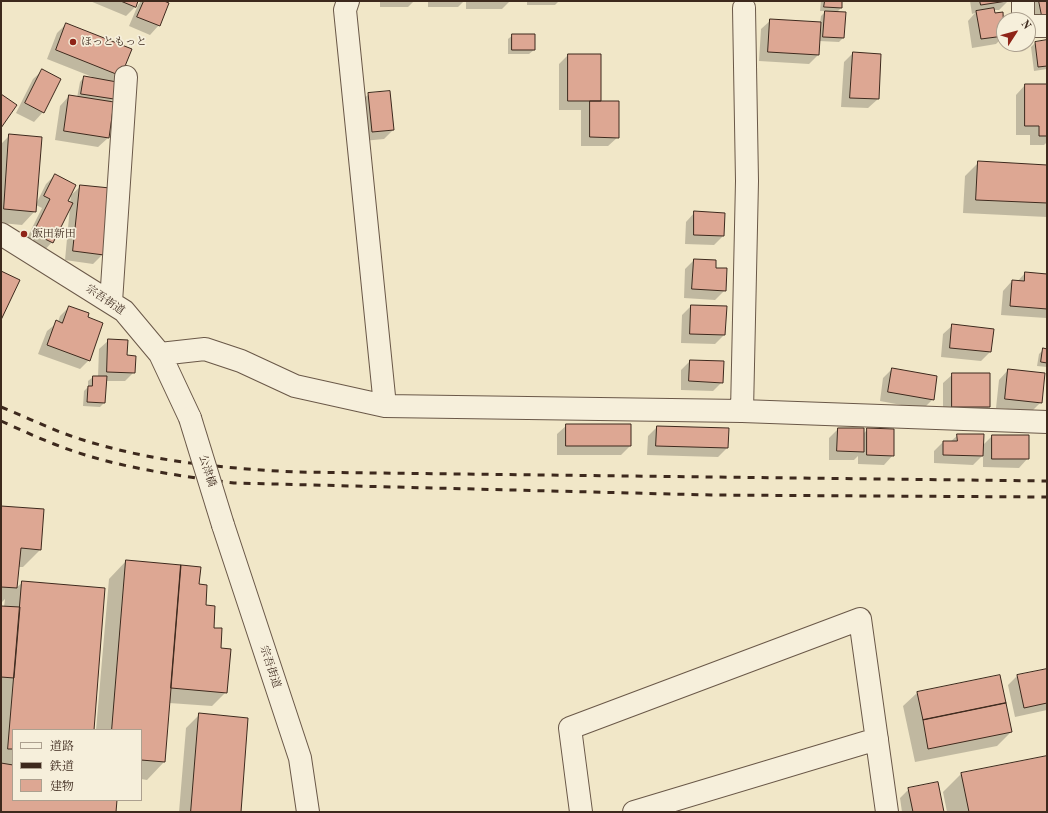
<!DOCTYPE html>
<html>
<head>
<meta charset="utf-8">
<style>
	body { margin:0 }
	#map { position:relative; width:1048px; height:813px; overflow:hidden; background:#f1e7c8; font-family:"Old Standard TT","Noto Serif JP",serif }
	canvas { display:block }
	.frame { position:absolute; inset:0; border:2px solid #3d291d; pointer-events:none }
	.legend { position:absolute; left:12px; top:729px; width:130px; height:72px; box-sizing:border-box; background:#f6efdb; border:1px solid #aca08f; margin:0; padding:5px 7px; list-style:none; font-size:12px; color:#3d291d }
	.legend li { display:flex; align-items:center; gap:8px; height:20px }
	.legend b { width:20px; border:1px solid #aca08f }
	.north { position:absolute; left:996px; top:12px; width:40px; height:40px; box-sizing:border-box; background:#f6efdb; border:1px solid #aca08f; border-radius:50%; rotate:54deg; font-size:11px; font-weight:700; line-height:16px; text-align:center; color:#3d291d }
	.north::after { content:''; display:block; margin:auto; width:14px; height:18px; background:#8f2418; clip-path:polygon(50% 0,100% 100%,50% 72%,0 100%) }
</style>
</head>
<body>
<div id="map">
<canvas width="1048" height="813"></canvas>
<div class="frame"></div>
<ul class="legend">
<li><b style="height:5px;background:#f6efdb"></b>道路</li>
<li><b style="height:5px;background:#3d291d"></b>鉄道</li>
<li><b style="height:11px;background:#dda793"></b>建物</li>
</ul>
<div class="north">N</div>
</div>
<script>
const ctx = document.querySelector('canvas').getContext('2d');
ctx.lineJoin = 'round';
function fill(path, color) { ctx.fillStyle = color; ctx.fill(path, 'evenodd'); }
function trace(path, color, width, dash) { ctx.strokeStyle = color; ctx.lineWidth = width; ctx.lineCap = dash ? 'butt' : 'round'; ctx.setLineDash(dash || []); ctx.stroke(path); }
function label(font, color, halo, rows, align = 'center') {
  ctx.font = font + ' "Old Standard TT","Noto Serif JP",serif'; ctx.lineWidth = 3.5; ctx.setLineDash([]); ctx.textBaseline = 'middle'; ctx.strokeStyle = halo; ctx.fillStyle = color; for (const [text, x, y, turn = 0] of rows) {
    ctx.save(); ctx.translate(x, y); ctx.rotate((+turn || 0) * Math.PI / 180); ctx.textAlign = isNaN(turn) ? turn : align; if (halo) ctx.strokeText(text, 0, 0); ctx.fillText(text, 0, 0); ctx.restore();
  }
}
fill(new Path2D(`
	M90,1H137L135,7L126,16Z
	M141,1H161L159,25L150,35L129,26L138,5Z
	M380,1H414L408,7H380Z
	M428,1H464L458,7H428Z
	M466,1H510L502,9H466Z
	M527,1H559L555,5H527Z
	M821,1H841V8L836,13H845L843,38L839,42L819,41L818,55L809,64L759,61L761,29L771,20L820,23L821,16L826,11H820Z
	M970,1H1008L999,10H993L994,14L1002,13L1004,25V36L996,44L972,48L968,21L975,13L972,14Z
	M1028,1H1047V22L1033,25Z
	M66,24L121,76L114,82L113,99L109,103H113L108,138L98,147L55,140L60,106L69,96L77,98L80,82L84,77L95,78L47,59L57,33Z
	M513,35L534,50L529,54H508V39Z
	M1047,41V69L1034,71L1031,47L1035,43Z
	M853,53L880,55L878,99L868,108L841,107L844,62Z
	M568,55L618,137L608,146H581V110H559V64Z
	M43,70V112L34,122L16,113L33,79Z
	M1025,85H1047V142L1044,145H1030V135H1016V95Z
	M369,94L393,130L384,139L363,141L359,103Z
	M10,135L36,204L46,184L55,175L67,201L70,203L71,195L81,186L103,254L93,264L65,260L70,207L52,242L43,252L25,242L42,208L36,205L35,211L22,225L1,223V144Z
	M979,162L1047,166V217L963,213L965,176Z
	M695,212L723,236L714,245L685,244L686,222Z
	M694,260L715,269L725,290L715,300L684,298L685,269Z
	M1025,273L1047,275L1046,318L1001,315L1003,291L1012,281L1017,282Z
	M691,306L724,335L715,344L681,343L682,315Z
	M69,307L89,360L80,369L38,354L47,331L58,322L60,316Z
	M953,325L990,352L981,361L941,357L943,334Z
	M109,340L126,356L134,372L125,381H105L104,403L100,407L83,406L84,391L88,387V381L93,377H98L99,349Z
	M1044,349L1047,350V367L1037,366L1039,354Z
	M690,361L722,382L713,391L681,390V370Z
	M892,369L933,399L923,409L880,401L883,378Z
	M1008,370L1041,402L1032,411L996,408L999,380Z
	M953,374L989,407L980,416H943V383Z
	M567,425L630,446L621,455H557V434Z
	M657,427L728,429L727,448L718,457L647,455L648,436Z
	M838,429L863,434L868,429L893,455L884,465L858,464V456L854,460H829V438Z
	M958,435L983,445L992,436L1028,458L1019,468L983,467V455L973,465L934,463V451L943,442H950Z
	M1,507L41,549L23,567H18L16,588L23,582L93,730H13V800H116L115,812H1V607H4L5,599L1,603Z
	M126,561L198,585L220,649L226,692L212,706L169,703L164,762L147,780L141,779V730H96L109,579Z
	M1047,670V710L1015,717L1008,685L1017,676Z
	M1000,676L1011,732L997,746L915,762L903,706L917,693Z
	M200,714L240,812H179L186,728Z
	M1047,757V812H947L943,792L961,774Z
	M909,789L943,812H902L900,798Z`), '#0003');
const building = new Path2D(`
	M121,1H138L136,7Z
	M144,1H164L169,3L160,26L137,17Z
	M825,1H842V8L824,7Z
	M980,1H1007L981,5Z
	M1039,1H1047V15L1042,16Z
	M994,8L995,13L1003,12L1004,36L981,39L976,11Z
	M825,11L846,12L844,38L823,37Z
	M770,19L821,22L819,55L768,52Z
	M66,23L132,49L121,76L56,50Z
	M512,34H535V50H512Z
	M1047,40V66L1038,67L1035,42Z
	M853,52L881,54L879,99L850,98Z
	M568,54H601V101H568Z
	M42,69L61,79L44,113L25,103Z
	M84,76L117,82L114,99L81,94Z
	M1025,84H1047V136H1039V126H1025Z
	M390,91L394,130L372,132L368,93Z
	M1,94L17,105L1,128Z
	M69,95L114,102L109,138L64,131Z
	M590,101H619V138L590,137Z
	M9,134L42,137L36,212L4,209Z
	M978,161L1047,165V203L976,200Z
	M55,174L76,185L68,201L73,203L53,243L33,233L50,199L44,196Z
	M80,185L110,188L104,255L73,251Z
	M694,211L725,213L724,236L694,235Z
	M694,259L716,260V268H727L726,291L692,289Z
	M1,271L20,280L1,320Z
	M1025,272L1047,274V309L1010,306L1012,280L1024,281Z
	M691,305L727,306L725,335L690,334Z
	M69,306L89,313L88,317L103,323L90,361L47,345L56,320L62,323Z
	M952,324L994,329L991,352L950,348Z
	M108,339L128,340L127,355L136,356L135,373L107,372Z
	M1043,348L1047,349V363L1041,362Z
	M690,360L724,361L723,383L689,381Z
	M892,368L937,376L934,400L888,392Z
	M1008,369L1045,373L1042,403L1005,399Z
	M952,373H990V407H952Z
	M93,376H107L105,403L87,402L88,386H92Z
	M566,424H631V446H566Z
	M657,426L729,428L728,448L656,446Z
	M838,428H864V452L837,451Z
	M867,428L894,429V456L867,455Z
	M957,434H984L983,456L943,455V441H957Z
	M992,435H1029V459H992Z
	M1,506L44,509L41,550L21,548L17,588L1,587Z
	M126,560L181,565L165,762L141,760V730H112Z
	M181,565L201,567L199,584L207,585L206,605L215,606L214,628H222L221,648L231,649L227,693L171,688Z
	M22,581L105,588L94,730H13V749H8Z
	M1,606L20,607L14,678L1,677Z
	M1047,669V703L1024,708L1017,675Z
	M1000,675L1006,703L923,720L917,692Z
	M1006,703L1012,732L928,749L923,720Z
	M199,713L248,718L241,812H191Z
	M1047,756V812H969L961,773Z
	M1,763L13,765V800H117L116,812H1Z
	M938,782L944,812H913L908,788Z`);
fill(building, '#dda793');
trace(building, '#3d291d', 1);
const minor = new Path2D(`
	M348,1L345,10L385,406
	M1023,20V1
	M1028,26H1047
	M1,234L124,311L160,354L190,418
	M111,302L126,77
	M160,354L205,349L241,361L295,386L385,406L742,411L1047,422
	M742,411L747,181L744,8
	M223,525L300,758L308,812
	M581,812L570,728L860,619L887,812
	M634,812L877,739`);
trace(minor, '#6a5848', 24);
trace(minor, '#f6efdb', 22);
trace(new Path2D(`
	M1,407C21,415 40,424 60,432C135,460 216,468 296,472L1047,481
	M1,421C19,429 36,437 54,444C112,467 173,475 234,483L711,495L1047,497`), '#3d291d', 3, [7, 7]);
const minorBridge = new Path2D(`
	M190,418L223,525`);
trace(minorBridge, '#6a5848', 24, []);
trace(minorBridge, '#f6efdb', 22);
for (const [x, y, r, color] of [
	[73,42,4,"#8f2418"],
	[24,234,4,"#8f2418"]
]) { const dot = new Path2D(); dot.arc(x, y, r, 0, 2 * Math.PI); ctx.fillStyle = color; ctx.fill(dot); trace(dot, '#f6efdb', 1.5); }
label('11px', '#3d291d', '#f6efdb', [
	["ほっともっと",81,42],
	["飯田新田",32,234]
], 'left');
label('11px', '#3d291d', '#f6efdb', [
	["宗吾街道",105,300,34],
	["公津橋",207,471,72],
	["宗吾街道",270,667,72]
]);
</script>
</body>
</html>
